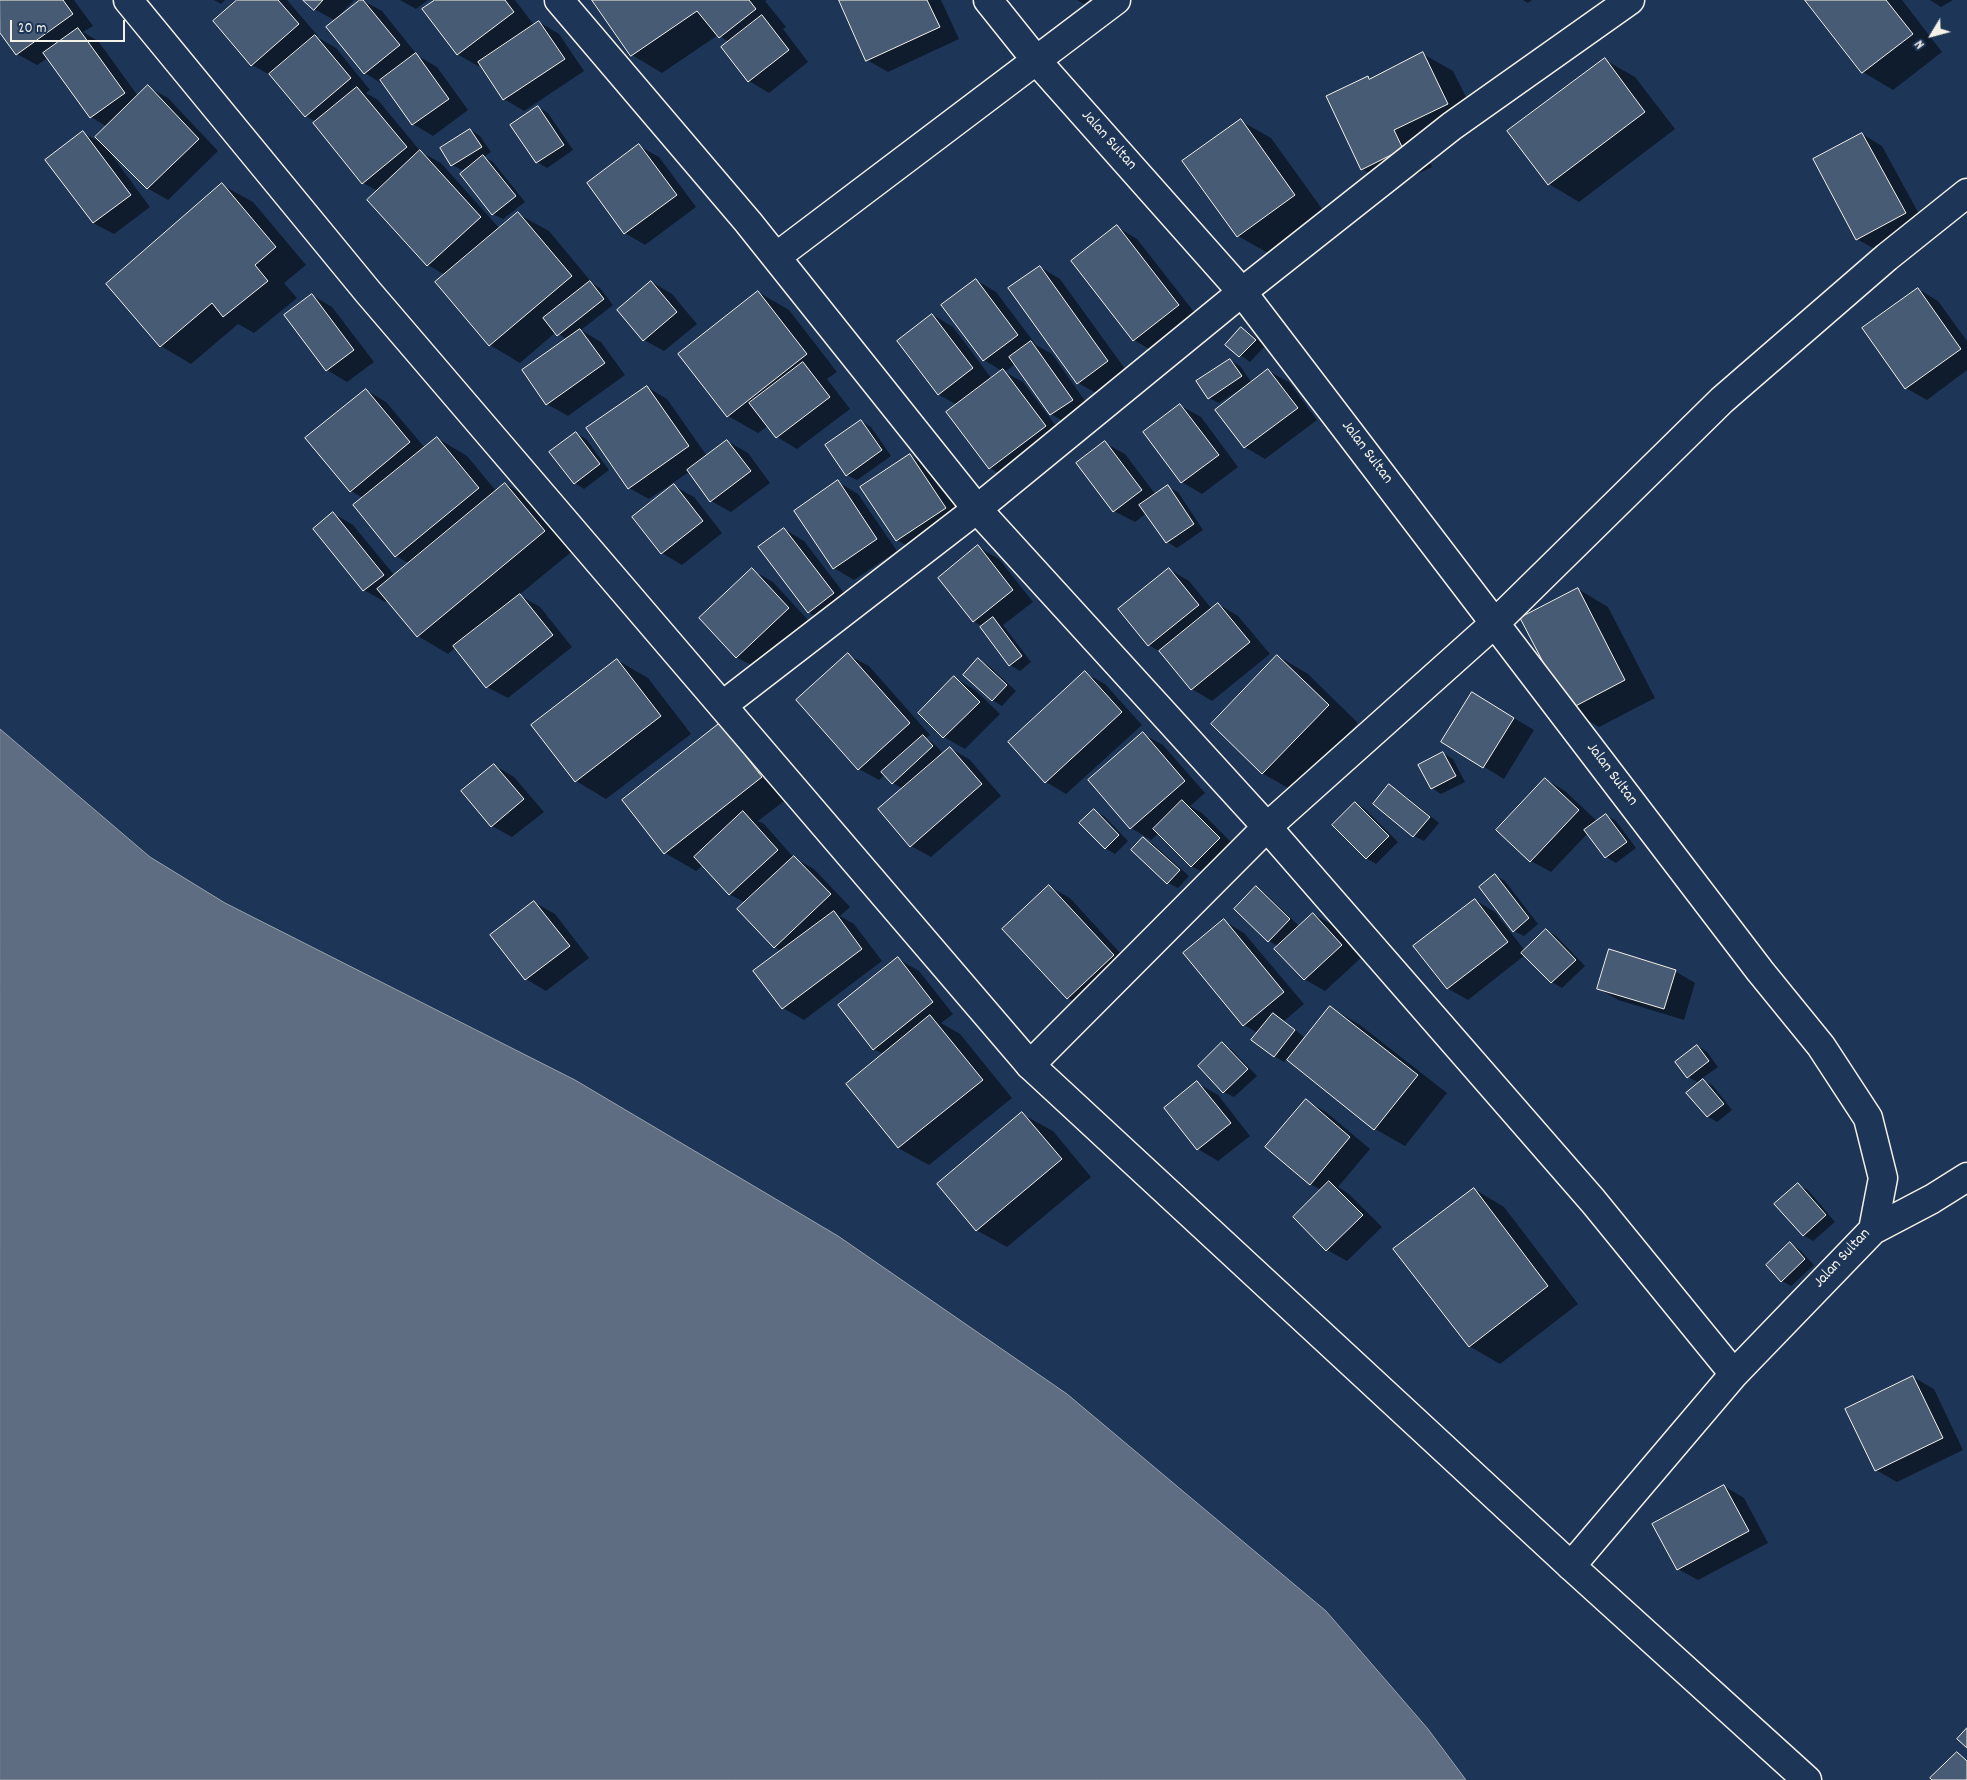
<!DOCTYPE html>
<html>
<head>
<meta charset="utf-8">
<style>
	body { margin:0 }
	#map { position:relative; width:1967px; height:1780px; overflow:hidden; background:#1d3557; font-family:Dekko,sans-serif }
	canvas { display:block }
	.north { position:absolute; left:1907px; top:10px; width:50px; height:50px; -webkit-text-stroke:4px #1d3557; paint-order:stroke; rotate:233deg; font-size:14px; font-weight:700; line-height:20px; text-align:center; color:#f4f1e8 }
	.north::after { content:''; display:block; margin:auto; width:18px; height:22px; background:#f4f1e8; clip-path:polygon(50% 0,100% 100%,50% 72%,0 100%) }
	.scale { position:absolute; left:10px; top:20px; width:115px; height:22px; box-sizing:border-box; border:2px solid #f4f1e8; border-top:0; padding-left:6px; font-size:15px; line-height:18px; white-space:nowrap; color:#f4f1e8; -webkit-text-stroke:4px #1d3557; paint-order:stroke }
</style>
</head>
<body>
<div id="map">
<canvas width="1967" height="1780"></canvas>
<div class="north">N</div>
<div class="scale">20 m</div>
</div>
<script>
const ctx = document.querySelector('canvas').getContext('2d');
ctx.lineJoin = 'round';
function fill(path, color) { ctx.fillStyle = color; ctx.fill(path, 'evenodd'); }
function trace(path, color, width, dash) { ctx.strokeStyle = color; ctx.lineWidth = width; ctx.lineCap = dash ? 'butt' : 'round'; ctx.setLineDash(dash || []); ctx.stroke(path); }
function label(font, color, halo, rows, align = 'center') {
  ctx.font = font + ' Dekko,sans-serif'; ctx.lineWidth = 5; ctx.setLineDash([]); ctx.textBaseline = 'middle'; ctx.strokeStyle = halo; ctx.fillStyle = color; for (const [text, x, y, turn = 0] of rows) {
    ctx.save(); ctx.translate(x, y); ctx.rotate((+turn || 0) * Math.PI / 180); ctx.textAlign = isNaN(turn) ? turn : align; if (halo) ctx.strokeText(text, 0, 0); ctx.fillText(text, 0, 0); ctx.restore();
  }
}
const water = new Path2D(`
	M0,729L150,857L225,903L575,1080L838,1236L1067,1394L1326,1611L1428,1729L1466,1780H0Z`);
fill(water, '#5e6d82');
trace(water, '#9aa2ab', 1);
fill(new Path2D(`
	M0,0H74L93,26L83,32L98,41L138,96L148,87L168,98L218,151L168,200L147,188L109,149L108,150L150,207L114,234L93,223L83,133L103,144L107,127L91,117L48,58L37,65L17,54L0,31Z
	M214,0H225L221,4Z
	M238,0H287L318,36L317,37L336,48L370,90L366,93L378,100L421,152L441,163L500,229L518,214L549,231L593,284L600,288L613,305L581,330L601,342L625,375L568,416L547,404L523,371L567,340L556,332L520,363L490,345L445,275L428,265L368,200L378,191L363,183L316,122L306,116L272,76L252,65Z
	M305,0H354L336,19L337,20L362,0L382,11L418,56L437,67L468,110L433,136L413,124L384,85L365,73L336,21L314,9Z
	M400,0H428L416,9Z
	M437,0H515L534,25L539,22L559,34L584,71L524,111L504,99L480,64L478,66L457,54Z
	M594,0H767L765,1L786,27L783,29L808,62L769,93L749,81L729,42L718,35L662,73L632,55Z
	M840,0H941L959,39L888,72L867,60Z
	M1077,0H1089L1084,4Z
	M1523,0H1532L1528,3Z
	M1807,0H1902L1942,52L1893,90L1863,72Z
	M1930,0H1953L1941,7Z
	M1423,54L1453,71L1478,121L1424,148L1432,167L1392,186L1362,169L1368,78L1371,79Z
	M1605,60L1635,77L1675,129L1579,202L1549,184Z
	M538,107L548,113L573,150L547,168L537,162Z
	M1241,121L1271,138L1325,213L1268,253L1238,236Z
	M471,130L480,136L491,152L484,157L493,162L525,202L503,219L493,214L471,165L462,170L452,165Z
	M1862,134L1882,146L1925,225L1878,251L1857,239Z
	M639,146L659,157L696,207L645,245L625,233Z
	M222,185L253,202L306,265L284,283L297,298L254,333L238,324L191,364L161,346L107,284Z
	M1117,227L1137,239L1198,317L1154,352L1134,340L1073,261Z
	M1040,267L1060,279L1128,373L1098,394L1078,383Z
	M976,280L996,292L1036,345L1052,354L1092,411L1071,426L1051,414L1015,364L1005,372L1023,382L1065,438L1010,480L990,468L957,405L938,394L933,315L953,327L992,379L1002,371L984,360L943,305Z
	M652,282L672,294L697,324L664,351L644,340Z
	M1918,289L1938,301L1967,341V370L1927,400L1906,388L1863,328Z
	M758,292L789,310L837,372L827,379L850,409L797,449L777,437L768,426L758,433L728,416Z
	M312,295L332,307L374,362L347,382L327,370Z
	M1242,329L1251,334L1265,346L1250,362L1227,345Z
	M1230,360L1240,366L1252,383L1268,371L1289,382L1317,420L1265,459L1245,447L1217,410L1243,390L1242,388L1219,403L1209,398Z
	M647,387L667,399L707,456L727,441L748,453L770,483L731,512L711,501L689,472L649,499L629,488Z
	M366,390L386,402L425,448L437,438L467,456L497,492L506,484L536,502L575,549L519,595L540,607L572,647L508,698L487,687L456,647L448,654L418,636L387,600L385,602L364,590L315,529L333,513L353,525L395,576L410,564L396,556L363,498L351,491Z
	M1181,406L1201,417L1238,467L1202,494L1182,482Z
	M862,422L871,427L891,456L857,480L847,475Z
	M576,433L586,439L609,470L584,489L575,483Z
	M1105,443L1125,454L1156,495L1168,487L1178,492L1203,530L1177,548L1167,542L1147,513L1135,522L1114,511Z
	M910,455L930,467L965,520L917,552L897,540Z
	M838,482L858,494L897,551L854,580L834,568Z
	M674,486L694,497L722,533L682,565L662,553Z
	M784,529L804,541L853,605L829,624L808,612Z
	M978,547L999,559L1033,602L1003,625L1031,662L1020,671L1010,665L982,628L983,627L973,621Z
	M1169,569L1189,581L1212,609L1218,604L1238,616L1270,654L1212,701L1192,689L1162,653L1149,645L1120,609Z
	M752,570L773,582L808,620L757,668L736,657Z
	M1578,589L1608,607L1655,698L1599,727L1569,709Z
	M848,655L869,666L930,735L926,738L932,742L942,752L937,757L939,758L950,748L970,760L1001,796L931,857L911,846L903,789L893,783L885,775L879,780L859,769Z
	M1278,656L1308,674L1358,723L1293,791L1262,773Z
	M617,660L648,678L691,734L606,799L576,781Z
	M979,660L988,665L1016,691L1002,706L992,700Z
	M1085,673L1105,684L1142,725L1066,794L1046,782L1010,742Z
	M955,678L975,690L1000,714L965,749L944,737L920,713Z
	M1492,705L1534,730L1504,779L1443,742Z
	M720,724L792,795L758,821L764,824L794,858L814,869L850,907L840,916L854,924L882,961L804,1020L783,1008L755,971L781,951L775,947L739,910L746,903L729,894L703,865L696,871L665,853L624,800Z
	M1143,734L1163,745L1205,793L1190,806L1202,813L1239,850L1212,877L1191,866L1159,833L1151,840L1131,828Z
	M1443,753L1453,759L1465,782L1441,794L1432,788Z
	M494,765L514,777L544,812L512,837L492,826Z
	M1545,779L1565,791L1597,821L1606,815L1616,821L1636,848L1616,863L1606,857L1588,833L1551,872L1531,861Z
	M1389,785L1399,791L1439,823L1424,841L1414,836L1375,804Z
	M1356,804L1365,809L1398,842L1376,864L1366,858Z
	M1094,811L1104,816L1128,841L1115,854L1105,848Z
	M1144,838L1153,844L1189,876L1178,888L1168,883Z
	M1496,876L1505,881L1538,924L1524,936L1514,931Z
	M1050,887L1070,898L1133,967L1088,1010L1068,998L1004,929Z
	M1256,888L1266,894L1300,927L1314,914L1334,926L1362,957L1325,991L1304,979L1279,947L1269,941L1236,909Z
	M1475,900L1495,912L1525,951L1546,930L1556,936L1585,966L1562,988L1552,982L1525,955L1468,1000L1447,988Z
	M534,902L555,914L589,958L546,991L526,979Z
	M1224,921L1244,933L1304,1004L1284,1021L1304,1037L1295,1048L1297,1049L1330,1007L1360,1025L1447,1093L1405,1146L1375,1129L1287,1058L1284,1062L1274,1056L1258,1033L1244,1025Z
	M898,959L919,971L953,1014L941,1023L960,1034L1012,1098L929,1165L898,1148L884,1054L873,1049Z
	M1675,971L1695,983L1684,1020L1618,1000L1598,988Z
	M1222,1044L1232,1050L1257,1076L1234,1097L1224,1092Z
	M1698,1046L1707,1052L1718,1067L1701,1079L1713,1086L1732,1110L1717,1122L1707,1116L1700,1083L1688,1077Z
	M1197,1083L1218,1095L1250,1136L1218,1161L1198,1149L1166,1108Z
	M1306,1101L1326,1112L1370,1149L1338,1187L1349,1194L1382,1227L1347,1261L1327,1250L1321,1190L1310,1184Z
	M1022,1114L1053,1131L1091,1177L1007,1247L976,1230Z
	M1798,1185L1808,1190L1835,1222L1813,1241L1803,1235Z
	M1474,1189L1504,1207L1578,1304L1500,1364L1469,1346Z
	M1791,1244L1800,1250L1814,1265L1791,1286L1782,1281Z
	M1913,1377L1934,1389L1963,1450L1897,1482L1876,1470Z
	M1724,1486L1744,1498L1768,1543L1698,1580L1678,1569Z`), '#0007');
const building = new Path2D(`
	M0,0H63L73,14L16,55L0,33Z
	M237,0H278L299,24L251,66L213,21Z
	M303,0H323L314,10Z
	M360,0H363L400,45L364,74L326,27Z
	M435,0H505L514,12L457,55L422,9Z
	M592,0H749L756,9L719,38L697,11L631,56Z
	M839,0H927L940,27L866,61Z
	M1805,0H1886L1913,34L1862,73Z
	M762,15L789,50L748,82L721,47Z
	M539,21L565,59L503,100L478,62Z
	M78,28L125,93L90,118L43,53Z
	M315,35L351,78L305,117L269,74Z
	M1423,52L1448,104L1394,130L1403,149L1361,170L1326,96L1368,76L1369,79Z
	M416,53L449,99L412,125L380,80Z
	M1605,58L1645,112L1548,185L1507,131Z
	M148,85L199,139L147,189L95,137Z
	M357,87L407,147L362,184L313,123Z
	M538,106L564,145L536,163L510,125Z
	M1241,119L1295,195L1237,237L1182,161Z
	M470,129L482,147L451,166L440,148Z
	M83,131L131,195L93,223L45,160Z
	M1862,133L1906,213L1856,240L1813,159Z
	M639,144L677,195L624,234L587,183Z
	M420,150L481,217L427,266L367,200Z
	M483,155L516,196L492,215L460,174Z
	M222,183L276,247L255,265L268,281L223,317L212,303L160,347L106,284Z
	M518,212L572,276L489,346L435,282Z
	M1117,225L1179,305L1133,341L1071,261Z
	M1040,266L1108,361L1077,384L1008,288Z
	M976,279L1018,335L983,361L941,305Z
	M590,281L604,299L557,336L543,318Z
	M651,281L677,312L643,341L617,310Z
	M1918,288L1961,349L1905,389L1862,328Z
	M758,291L807,354L727,417L678,354Z
	M312,294L354,350L326,371L284,315Z
	M932,314L973,368L938,395L897,341Z
	M1241,327L1256,340L1239,357L1225,345Z
	M580,329L605,363L546,405L522,370Z
	M1031,341L1073,400L1050,415L1009,357Z
	M1230,359L1242,376L1208,399L1196,381Z
	M803,362L830,397L776,438L749,403Z
	M1003,369L1046,426L989,469L946,412Z
	M1268,369L1298,408L1244,448L1215,410Z
	M647,386L689,446L628,489L586,428Z
	M366,389L410,442L350,492L305,438Z
	M1180,404L1219,455L1181,483L1143,432Z
	M861,420L882,450L846,476L825,445Z
	M576,432L600,464L574,484L549,452Z
	M437,437L479,488L395,557L353,505Z
	M727,440L751,471L710,502L687,470Z
	M1105,441L1142,490L1113,512L1076,463Z
	M910,454L946,508L896,541L860,487Z
	M838,480L877,539L833,569L794,511Z
	M505,483L545,531L417,637L377,589Z
	M674,484L703,521L661,554L632,517Z
	M1168,485L1194,524L1166,543L1139,505Z
	M333,512L384,575L363,591L313,529Z
	M784,528L834,593L808,613L758,547Z
	M978,545L1013,590L973,622L938,578Z
	M752,568L789,608L736,658L699,618Z
	M1169,568L1199,605L1148,646L1118,609Z
	M1578,588L1625,680L1568,710L1520,618Z
	M520,594L553,635L486,688L453,646Z
	M1218,603L1250,642L1191,690L1159,651Z
	M993,617L1022,656L1009,666L980,627Z
	M848,653L910,723L858,770L796,700Z
	M1277,655L1329,705L1262,774L1211,724Z
	M978,658L1007,685L992,701L963,675Z
	M617,659L661,716L575,782L531,725Z
	M1085,671L1122,712L1045,783L1008,742Z
	M954,676L980,702L943,738L918,713Z
	M1472,692L1514,718L1483,768L1441,742Z
	M720,723L762,777L664,854L622,800Z
	M1143,732L1185,781L1130,829L1088,780Z
	M923,735L933,746L892,784L881,772Z
	M950,747L982,784L910,847L878,809Z
	M1443,752L1456,776L1431,789L1418,765Z
	M494,764L524,799L491,827L461,791Z
	M1545,778L1579,810L1530,862L1496,830Z
	M1389,784L1430,817L1413,837L1373,804Z
	M1182,800L1220,838L1191,867L1153,829Z
	M1355,802L1389,836L1366,859L1332,825Z
	M1094,809L1119,835L1105,849L1079,823Z
	M743,811L778,850L729,895L694,857Z
	M1606,814L1627,842L1605,858L1584,830Z
	M1143,837L1180,870L1167,884L1131,850Z
	M794,856L831,894L774,948L737,909Z
	M1495,874L1529,918L1513,932L1479,887Z
	M1049,885L1114,955L1067,999L1002,929Z
	M1256,886L1290,919L1268,942L1234,909Z
	M1475,899L1508,942L1447,989L1413,946Z
	M534,901L570,946L525,980L490,935Z
	M834,911L862,949L782,1009L753,971Z
	M1313,913L1342,945L1304,980L1274,949Z
	M1224,919L1284,992L1243,1026L1183,953Z
	M1546,929L1576,960L1551,983L1521,953Z
	M1609,949L1676,970L1664,1009L1597,989Z
	M898,957L933,1002L873,1050L838,1005Z
	M1330,1006L1418,1075L1374,1130L1287,1060Z
	M1273,1013L1295,1030L1274,1057L1251,1040Z
	M930,1015L983,1080L898,1148L846,1084Z
	M1222,1042L1248,1069L1223,1093L1198,1066Z
	M1697,1045L1709,1061L1687,1078L1675,1062Z
	M1703,1079L1724,1104L1707,1117L1686,1093Z
	M1197,1081L1231,1123L1197,1150L1164,1108Z
	M1306,1099L1350,1137L1310,1185L1265,1147Z
	M1022,1112L1062,1159L976,1231L937,1184Z
	M1329,1181L1363,1215L1326,1251L1293,1217Z
	M1798,1183L1826,1215L1803,1236L1774,1204Z
	M1474,1188L1548,1286L1469,1347L1393,1249Z
	M1790,1242L1805,1259L1781,1282L1766,1265Z
	M1913,1376L1943,1438L1875,1471L1845,1409Z
	M1724,1485L1749,1531L1677,1570L1652,1524Z
	M1967,1728V1748L1957,1739Z
	M1957,1752L1967,1761V1780H1932L1930,1778Z`);
fill(building, '#485b74');
trace(building, '#f4f1e8', 1);
const minor = new Path2D(`
	M559,0L748,222L977,509L1267,827L1593,1201L1734,1374
	M988,0L1036,60L1242,292L1760,971L1821,1046L1868,1118L1883,1178L1873,1230L1734,1374L1571,1566
	M776,257L1116,0
	M723,705L977,509L1242,292L1452,126L1630,0
	M1030,1065L1267,827L1495,623L1722,400L1887,257L1967,193
	M1873,1230L1932,1199L1967,1177`);
const tertiary = new Path2D(`
	M128,0L368,292L1030,1065L1571,1566L1807,1780`);
trace(minor, '#f4f1e8', 31);
trace(tertiary, '#f4f1e8', 31);
trace(minor, '#1d3557', 28);
trace(tertiary, '#1d3557', 28);
label('16px', '#f4f1e8', '#1d3557', [
	["Jalan Sultan",1108,141,48],
	["Jalan Sultan",1366,453,53],
	["Jalan Sultan",1611,775,53],
	["Jalan Sultan",1843,1259,-47]
]);
</script>
</body>
</html>
